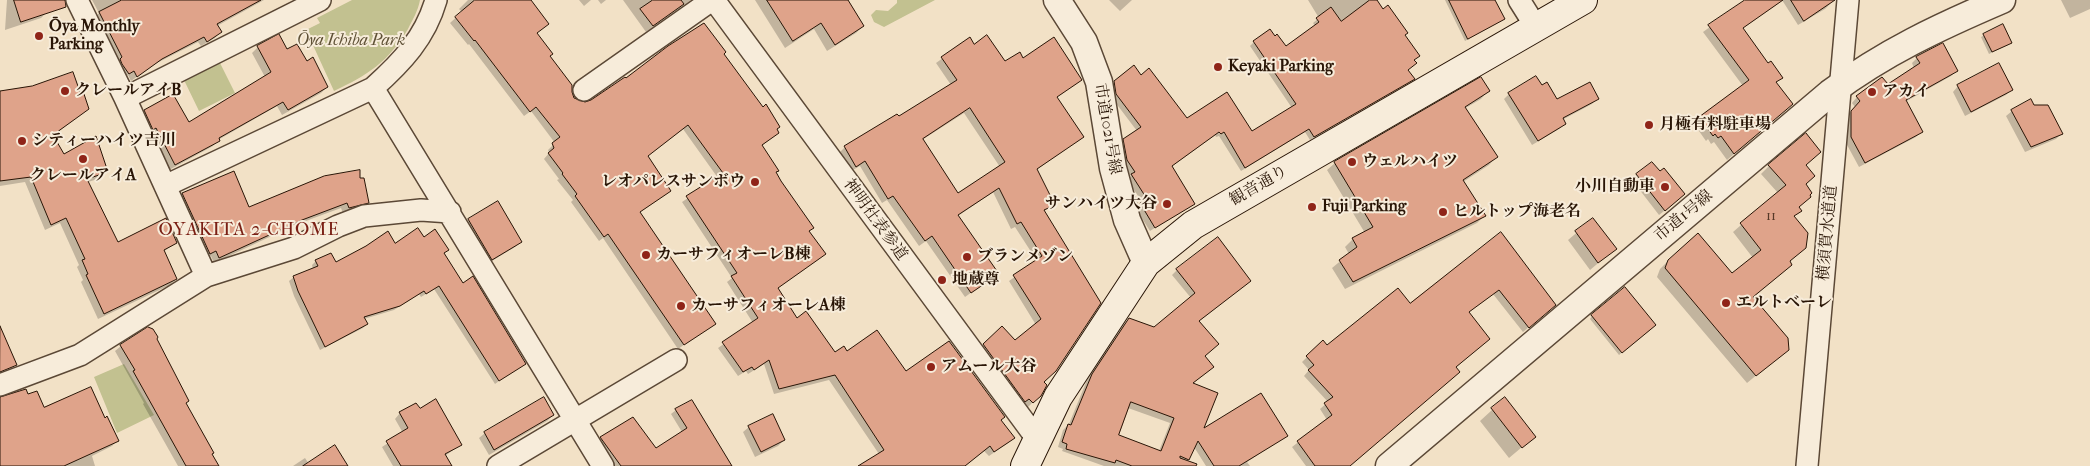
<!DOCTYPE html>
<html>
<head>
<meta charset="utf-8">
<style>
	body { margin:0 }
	canvas { display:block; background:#f2e1c6 }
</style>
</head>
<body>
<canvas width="2090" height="466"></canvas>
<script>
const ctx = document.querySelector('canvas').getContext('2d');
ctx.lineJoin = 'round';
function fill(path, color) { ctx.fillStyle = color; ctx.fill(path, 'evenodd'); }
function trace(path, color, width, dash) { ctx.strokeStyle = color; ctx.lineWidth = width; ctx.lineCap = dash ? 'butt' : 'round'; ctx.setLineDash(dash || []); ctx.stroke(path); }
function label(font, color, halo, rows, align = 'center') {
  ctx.font = font + ' "IM FELL French Canon","Noto Serif JP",serif'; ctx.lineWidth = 4; ctx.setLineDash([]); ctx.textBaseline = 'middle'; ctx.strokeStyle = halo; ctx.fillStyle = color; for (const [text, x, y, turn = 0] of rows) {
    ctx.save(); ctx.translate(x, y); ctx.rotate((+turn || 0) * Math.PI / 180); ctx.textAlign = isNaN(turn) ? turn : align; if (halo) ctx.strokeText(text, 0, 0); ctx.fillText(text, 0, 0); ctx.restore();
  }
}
fill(new Path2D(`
	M352,0H420C418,11 413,19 408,29C388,62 368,75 334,91L306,30L320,23L317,18Z
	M897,0H935L884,27L874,22L871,15L876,10L888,11L897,3Z
	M219,61L235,93L199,111L184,80Z
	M124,364L154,415L117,433L94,377Z`), '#c2c190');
fill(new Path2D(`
	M7,0H42L46,13L41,18L5,30Z
	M92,0H264L217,26L220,32L215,38L201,46L198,42L155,64L131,81L128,75L123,79L94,19L99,13Z
	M468,0H530L548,24L536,34L572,97L579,103L591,102L626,80L703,23L724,52L722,54L777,133L762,146L808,232L777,289L796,319L835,354L847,353L906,372L1000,421L1008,443L989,456L984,451L965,466H875L879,454L829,380L774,394L764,364L748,374L746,371L738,376L718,348L753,323L727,282L732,278L682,202L718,178L683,129L647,156L670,191L639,213L714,324L678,349L603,238L599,241L571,202L573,200L557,180L559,179L544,159L549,153L548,150L555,143L531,111L524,116L469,44L468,45L450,23L462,12L459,9Z
	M579,0H591L584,6Z
	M598,0H606L601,4Z
	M623,0H691L646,32Z
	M755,0H847L863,26L856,33L827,51L814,29L785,48Z
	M1109,0H1132L1120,11Z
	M1308,0H1375L1404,36L1413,60L1407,70L1413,79L1310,140L1305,132L1241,171L1219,136L1216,137L1215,135L1171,167L1193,203L1150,231L1136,209L1143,203L1127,180L1131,176L1123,165L1120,144L1137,131L1112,98L1110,86L1115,82L1141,76L1187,120L1252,132L1292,108L1250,46L1254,42L1286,47L1315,26L1313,23L1319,18Z
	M1445,0H1494L1503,19L1465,41Z
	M1747,0H1782L1742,29L1768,65L1781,77L1776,83L1792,104L1727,160L1714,142L1711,144L1708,139L1706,141L1694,124L1743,86L1703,32Z
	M1782,0H1829L1831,3L1825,9L1798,25Z
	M2061,0H2090V9L2070,18Z
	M2002,26L2008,45L1989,54L1981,37Z
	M279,36L287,51L306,62L327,87L321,93L282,115L277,106L218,140L213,146L169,170L139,116L145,111L189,124L265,77L252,53L258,47Z
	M969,39L974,45L1005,63L1022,59L1081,80L1056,98L1083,137L1036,170L1054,204L1043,212L1042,382L1040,395L1027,408L978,350L1002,328L1015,341L1036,325L1009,281L1037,261L1015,227L1011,229L993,192L958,216L997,274L965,297L926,241L919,246L887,200L882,203L860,166L851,171L839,153L845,147L897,116L898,118L951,85L936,63ZM964,113L1000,167L957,195L922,140Z
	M1917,58L1957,70L1951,76L1905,102L1922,131L1916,137L1859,167L1846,143V117L1855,107L1852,103L1857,97L1888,86L1914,68L1912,63Z
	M1958,86L2011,90L2006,95L1965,116L1953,92Z
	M1542,87L1556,101L1597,99L1592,104L1562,120L1564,124L1559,129L1532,145L1504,99L1509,94Z
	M1488,91L1481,99L1464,109L1496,157L1489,165L1463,182L1484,216L1477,223L1345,289L1332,268L1349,254L1345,247L1353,239L1365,233L1327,170L1335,163Z
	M0,92L79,93L88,109L52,136L64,155L107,172L101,178L88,182L117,244L176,243L163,252L176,279L170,285L98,319L81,282L83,280L77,267L79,265L60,223L45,230L25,182L0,186Z
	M2012,111L2061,134L2056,139L2025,152L2006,116Z
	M1769,166H1805V185L1798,208L1800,210L1793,217L1805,247L1752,298L1787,350L1747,383L1657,277L1660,269L1668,261L1732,275L1753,258L1733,232L1778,193L1761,174Z
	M1637,175L1678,200L1659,215L1632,180Z
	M359,179L368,202L362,208L343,213L341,208L295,225L214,263L211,256L204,259L177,199L183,194L248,209Z
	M1593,219L1615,249L1590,270L1568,240Z
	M469,220L521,241L515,247L487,264L463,226Z
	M1501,233L1549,310L1523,332L1493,294L1468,313L1489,339L1483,344L1455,368L1348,466H1306L1292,447L1327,420L1320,409L1328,402L1304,376L1309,370L1302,362L1307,357L1409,305Z
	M423,238L447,250L443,254L463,284L524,363L495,384L434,289L421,297L419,294L394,310L364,319L367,324L363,328L320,350L294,296L289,281L294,277L313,269L312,265L316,261L335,264L395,245Z
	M1177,270L1250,281L1198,322L1207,372L1192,384L1202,431L1286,436L1247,462L1250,466H1206L1194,447L1188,459L1182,466H1104L1062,451L1063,449L1058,447L1063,430L1069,424L1087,380L1124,324L1129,319L1154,329L1191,298L1172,275ZM1128,408L1170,423L1159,451L1117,436Z
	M1592,316L1652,328L1619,355L1590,319Z
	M0,326L15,365L10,371L0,375Z
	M156,339L185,404L218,466H178L143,404L144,403L115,351L121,346Z
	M27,396L43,409L104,419L117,441L112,446L92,456L95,466H17L0,458V398Z
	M1504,399L1534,437L1509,458L1480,421Z
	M419,409L460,445L445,456L451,466H393L382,447L403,433L395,419L400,413Z
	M676,410L731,466H614L596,442L600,438L656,449L682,432L671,414Z
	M553,415L547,421L489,455L479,438L485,433Z
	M749,427L784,440L778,446L755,457L743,432Z
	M305,458L309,464L347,466H293Z`), '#0003');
const building = new Path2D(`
	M14,0H65L66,7L21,22Z
	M122,0H261L217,24L222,32L207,42L204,37L162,59L137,77L134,71L129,74L122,64L120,59L122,57L99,12Z
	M475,0H531L549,24L537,33L553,54L550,56L572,85V92L574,98L585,102L591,100L625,77L626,78L668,46L704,23L726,52L724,54L763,107L766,104L780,127L777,129L779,133L762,145L779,171L776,172L781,181L814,228L809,231L826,254L778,288L797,318L806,311L835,352L844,346L847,351L877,330L906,371L949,341L1005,417L1001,420L1015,438L994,452L990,446L965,466H858L884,450L835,375L779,389L769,360L754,370L752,367L743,372L722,342L758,318L731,276L737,273L686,196L723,173L688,125L648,156L671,191L640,212L716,324L684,345L608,234L604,237L575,196L577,194L562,174L563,173L548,153L554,148L552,143L560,137L536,107L530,112L475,40L474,41L455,17Z
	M653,0H681L684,4L653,26L640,9Z
	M767,0H848L864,26L835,45L821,23L793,41Z
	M1370,0H1377L1383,9L1388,5L1408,33L1405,35L1420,56L1414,60L1417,63L1408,70L1415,79L1314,137L1309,129L1245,168L1224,132L1221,134L1219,132L1172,166L1195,204L1155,228L1140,203L1147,199L1131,174L1135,172L1127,160L1123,139L1141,127L1116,94L1114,81L1134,65L1141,75L1149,68L1187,118L1227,92L1252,131L1296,104L1253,41L1270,29L1275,36L1277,34L1286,46L1319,22L1316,18L1331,7L1341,21Z
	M1449,0H1495L1505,19L1468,39Z
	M1745,0H1783L1743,28L1768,63L1771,61L1783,78L1776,82L1793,104L1734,154L1721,136L1718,138L1715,134L1713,136L1699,117L1749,80L1708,25Z
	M1791,0H1835L1804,21Z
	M2003,24L2012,43L1992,52L1983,34Z
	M279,34L287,49L297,44L307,61L313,57L328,87L288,110L283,102L219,138L220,141L175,165L156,128L153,130L144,110L173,94L189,122L271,72L257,46Z
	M987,35L1005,61L1020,52L1023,58L1054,37L1082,80L1057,97L1084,137L1037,169L1055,205L1044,210L1101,303L1056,371L1044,382L1047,385L1041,396L1033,403L1029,399L1025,402L983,344L1002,326L1015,340L1041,319L1013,275L1042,256L1021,222L1017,224L999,188L958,215L999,274L971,293L932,236L925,241L893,196L888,199L865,161L856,167L844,146L897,114L899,116L957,80L941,57L970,37L974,44ZM970,108L1005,162L958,193L923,139Z
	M1943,43L1958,71L1906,100L1923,132L1865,163L1851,137V111L1860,101L1856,96L1882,77L1888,84L1920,63L1916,57Z
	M1999,63L2013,90L1971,112L1957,85Z
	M73,72L80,92L83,91L89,109L53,135L64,154L96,136L108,172L87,179L118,242L166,218L177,243L164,250L177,279L104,314L86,275L88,274L82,260L85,259L66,218L51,225L31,177L0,181V91L32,86Z
	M1536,76L1542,85L1547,82L1557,99L1590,82L1599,99L1563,118L1566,124L1538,141L1508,93Z
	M1481,77L1490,91L1465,107L1498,157L1463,180L1486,216L1353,282L1339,260L1357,247L1352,238L1373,227L1334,162Z
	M2031,99L2034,105H2048L2063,134L2031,147L2011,110Z
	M1806,133L1821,152L1806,165L1815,176L1806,184L1812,193L1810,195L1811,197L1799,207L1802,211L1794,216L1808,233L1806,248L1790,261L1792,265L1753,297L1788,338L1789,350L1756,376L1665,268L1668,260L1698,233L1732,273L1761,250L1740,223L1786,185L1768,165Z
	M1652,162L1660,171L1664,168L1685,194L1665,211L1636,174Z
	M360,170V178H364L369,203L349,208L347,203L302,220L219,258L216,251L210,254L182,193L234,171L249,207L324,176Z
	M498,201L522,242L492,260L468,219Z
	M1593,218L1617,249L1598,263L1575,231Z
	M418,228L424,237L435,229L449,250L444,253L463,283L473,276L526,364L499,381L439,286L426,294L424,291L400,306L364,317L368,324L325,347L298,291L293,276L318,266L315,260L331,253L336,262L366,246L388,231L395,243Z
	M1501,232L1556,305L1529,328L1499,290L1469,312L1490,339L1456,367L1460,372L1350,466H1315L1297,441L1332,415L1324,403L1333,397L1308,370L1314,365L1306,356L1323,340L1327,345L1398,288L1410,303Z
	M1218,237L1251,281L1199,321L1219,344L1205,356L1214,367L1193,383L1218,393L1204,428L1261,393L1288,436L1239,466H1214L1198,441L1189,460L1180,456V458L1197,464L1196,466H1132L1116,460L1115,463L1066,449L1067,444L1062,442L1068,424L1071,425L1092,374L1129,318L1154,327L1195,293L1176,269ZM1131,402L1174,418L1161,451L1119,435Z
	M1625,287L1656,325L1622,353L1591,315Z
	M0,326L17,365L0,372Z
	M148,327L153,329L158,337L157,339L189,401L186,403L214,453L212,454L219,466H186L133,371L135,370L120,345Z
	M91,387L105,418L107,416L119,441L64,466H0V397L26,389L28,394L37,391L44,407Z
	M544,397L554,415L494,450L484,432Z
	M1505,397L1536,437L1522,448L1491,408Z
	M436,399L462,445L445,454L452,466H401L386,441L408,428L399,412L416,403L420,408Z
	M692,400L732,466H621L600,437L633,417L656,448L687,428L675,409Z
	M773,414L785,440L761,452L748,426Z
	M335,445L348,466H303Z`);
fill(building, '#dfa38a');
trace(building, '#291506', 1);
const minor = new Path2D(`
	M77,0L125,98L206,276
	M714,0L1037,439
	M1519,0L1536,27
	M373,88L603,466
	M584,90L712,0
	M125,98L320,0
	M165,186L373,88C402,62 425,38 436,0
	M0,385L80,355L206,276L294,248L338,226L364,216L421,210L450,212
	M498,466L676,360
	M1807,466L1848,0`);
const tertiary = new Path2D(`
	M1057,0L1084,42L1099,82L1113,168L1127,220L1146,263
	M1389,466L1830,93C1885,52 1939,27 2002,0`);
const secondary = new Path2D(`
	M1025,466L1058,397L1146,263L1193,225L1583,0`);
trace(minor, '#5b4836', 24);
trace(tertiary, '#5b4836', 29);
trace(secondary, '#291506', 30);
trace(minor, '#f7ecda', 21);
trace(tertiary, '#f7ecda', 26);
trace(secondary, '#f7ecda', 28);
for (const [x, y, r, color] of [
	[39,36,5,"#8f2418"],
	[1218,67,5,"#8f2418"],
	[65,91,5,"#8f2418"],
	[1872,92,5,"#8f2418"],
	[1649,125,5,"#8f2418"],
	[22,141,5,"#8f2418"],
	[83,159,5,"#8f2418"],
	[1352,162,5,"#8f2418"],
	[755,182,5,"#8f2418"],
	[1665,187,5,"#8f2418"],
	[1167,204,5,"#8f2418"],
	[1312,207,5,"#8f2418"],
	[1443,212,5,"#8f2418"],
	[646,255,5,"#8f2418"],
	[967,257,5,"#8f2418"],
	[942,280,5,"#8f2418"],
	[1726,303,5,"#8f2418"],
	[681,306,5,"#8f2418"],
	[931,367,5,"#8f2418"]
]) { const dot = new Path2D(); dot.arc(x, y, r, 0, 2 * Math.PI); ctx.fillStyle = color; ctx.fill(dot); trace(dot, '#f7ecda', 2); }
label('14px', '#563827', null, [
	["11",1771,217]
]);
label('bold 16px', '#291506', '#f7ecda', [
	["Ōya Monthly",49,27],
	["Parking",49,45],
	["Keyaki Parking",1228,67],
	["クレールアイB",75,91],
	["アカイ",1882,92],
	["月極有料駐車場",1659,125],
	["シティーハイツ吉川",32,141],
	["ウェルハイツ",1362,162],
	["クレールアイA",83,176,"center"],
	["レオパレスサンボウ",745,182,"right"],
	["小川自動車",1655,187,"right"],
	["サンハイツ大谷",1157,204,"right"],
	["Fuji Parking",1322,207],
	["ヒルトップ海老名",1453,212],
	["カーサフィオーレB棟",656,255],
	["ブランメゾン",977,257],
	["地蔵尊",952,280],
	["エルトベーレ",1736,303],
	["カーサフィオーレA棟",691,306],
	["アムール大谷",941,367]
], 'left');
label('italic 16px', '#5f5136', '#f7ecda', [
	["Ōya Ichiba Park",351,41]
]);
label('16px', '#291506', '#f7ecda', [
	["市道1021号線",1107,129,80],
	["観音通り",1259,186,-30],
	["市道1号線",1684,216,-40],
	["神明社表参道",875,220,54],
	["横須賀水道道",1828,233,-85]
]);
ctx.letterSpacing = '1px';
label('18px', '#7a1f14', '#f7ecda', [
	["OYAKITA 2-CHOME",249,231]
]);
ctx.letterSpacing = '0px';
</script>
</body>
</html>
